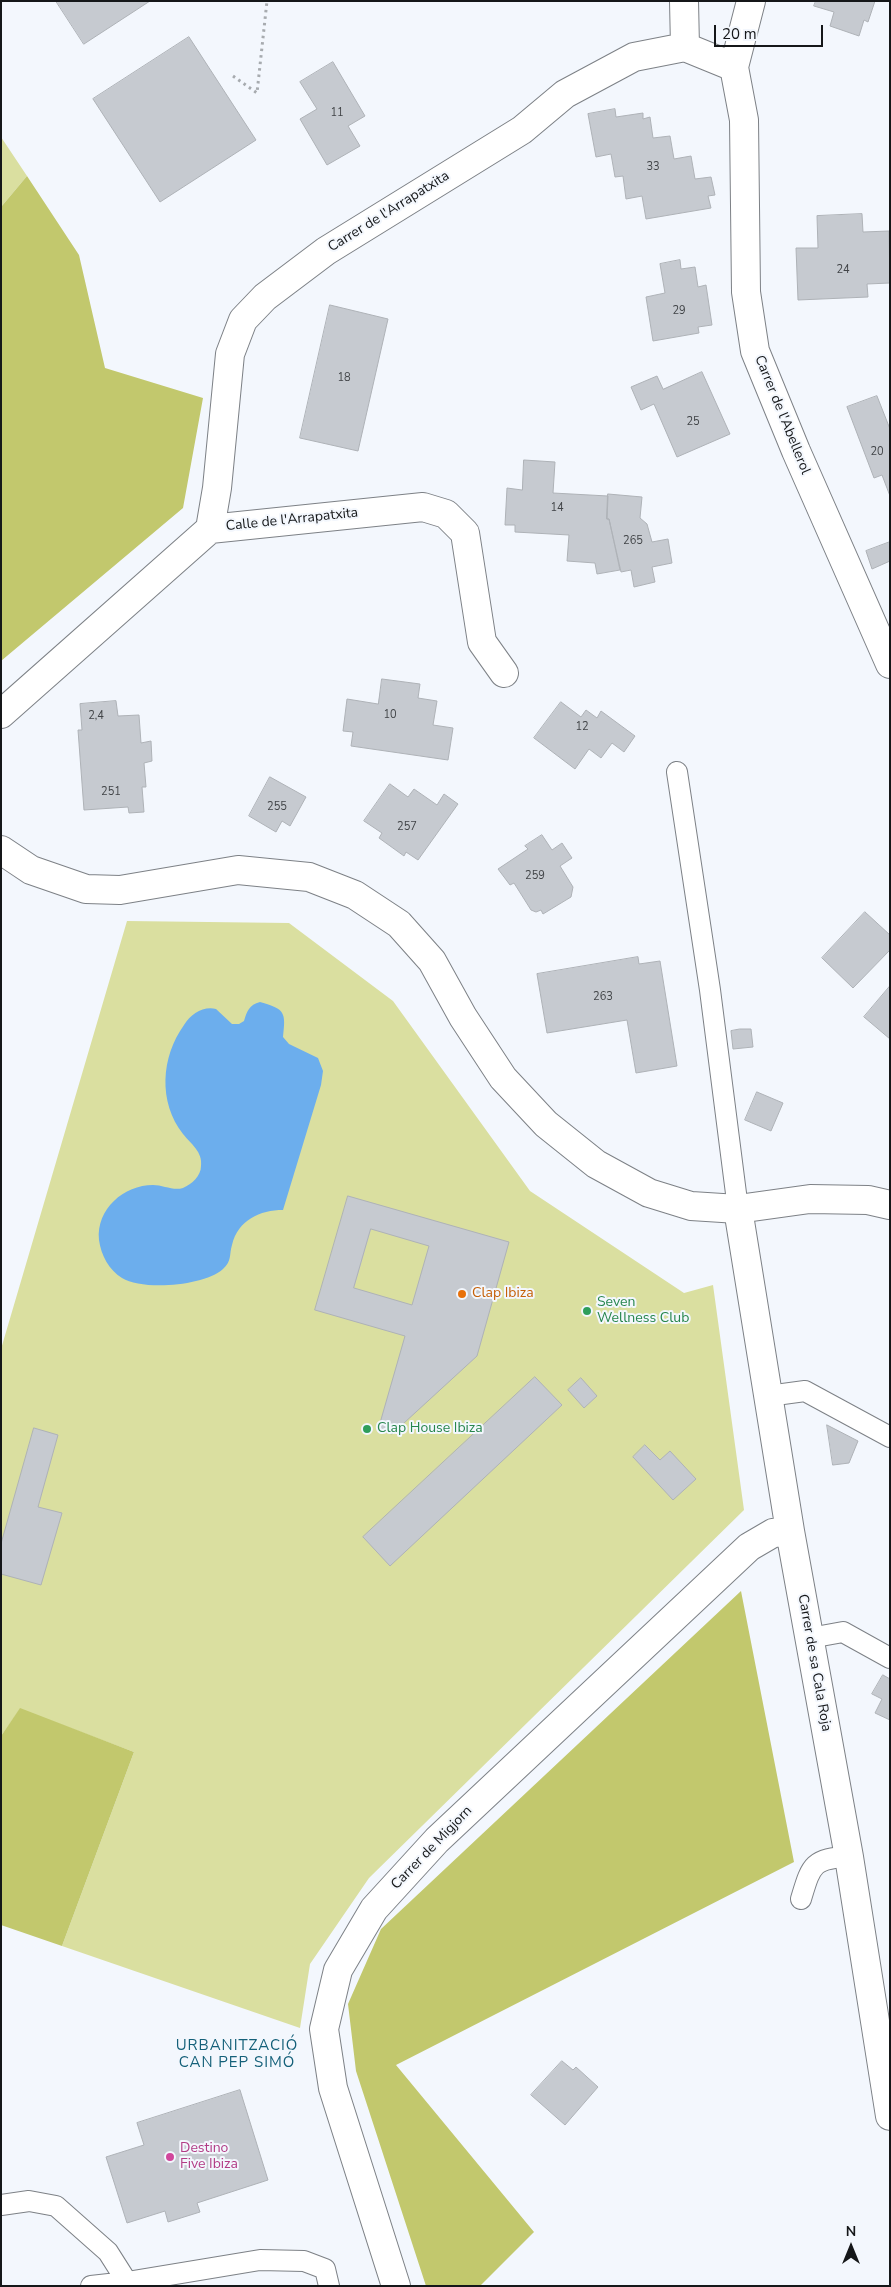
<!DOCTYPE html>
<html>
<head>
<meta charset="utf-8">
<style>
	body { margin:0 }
	#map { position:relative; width:891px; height:2287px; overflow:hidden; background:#f3f7fd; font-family:"Nunito Sans",sans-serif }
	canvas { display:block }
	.frame { position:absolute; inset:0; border:2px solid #151719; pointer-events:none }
	.north { position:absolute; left:826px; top:2222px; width:50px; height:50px; -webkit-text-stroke:4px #f3f7fd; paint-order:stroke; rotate:0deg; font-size:14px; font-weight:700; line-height:20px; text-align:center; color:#151719 }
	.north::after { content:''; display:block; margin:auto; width:18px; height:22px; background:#151719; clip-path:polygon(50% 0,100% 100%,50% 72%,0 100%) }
	.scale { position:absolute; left:714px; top:25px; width:109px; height:22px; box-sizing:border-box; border:2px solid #151719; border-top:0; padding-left:6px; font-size:15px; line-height:18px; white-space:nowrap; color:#151719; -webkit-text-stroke:4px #f3f7fd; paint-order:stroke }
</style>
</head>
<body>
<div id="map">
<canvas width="891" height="2287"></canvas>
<div class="frame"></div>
<div class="north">N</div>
<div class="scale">20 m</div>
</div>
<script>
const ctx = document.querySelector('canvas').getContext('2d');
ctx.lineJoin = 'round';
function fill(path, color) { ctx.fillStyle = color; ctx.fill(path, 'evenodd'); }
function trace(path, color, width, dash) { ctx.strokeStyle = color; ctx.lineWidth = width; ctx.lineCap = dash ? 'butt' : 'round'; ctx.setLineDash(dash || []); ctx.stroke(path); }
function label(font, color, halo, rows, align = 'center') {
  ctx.font = font + ' "Nunito Sans",sans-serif'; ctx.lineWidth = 4; ctx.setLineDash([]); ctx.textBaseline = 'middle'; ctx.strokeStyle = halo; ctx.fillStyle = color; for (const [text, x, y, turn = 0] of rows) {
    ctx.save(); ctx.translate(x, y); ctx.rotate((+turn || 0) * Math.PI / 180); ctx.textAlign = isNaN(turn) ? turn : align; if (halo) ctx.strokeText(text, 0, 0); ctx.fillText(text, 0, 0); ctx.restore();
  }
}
fill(new Path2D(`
	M1,137L27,176L1,207Z
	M127,921L289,923L393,1001L530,1191L684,1293L713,1285L744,1510L369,1878L310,1964L300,2028L62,1946L134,1752L20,1709L1,1736V1349Z`), '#dadfa0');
fill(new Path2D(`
	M27,176L79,255L105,368L203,398L183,508L1,661V207Z
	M741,1591L794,1862L396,2065L534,2232L480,2286H426L356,2071L348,2004L381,1929Z
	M20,1708L134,1752L62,1946L1,1925V1736Z`), '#c2c86d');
fill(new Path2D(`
	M260,1002C285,1009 286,1012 283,1037L289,1044L318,1058L323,1071L321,1085L283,1210C260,1210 238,1220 232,1245C229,1255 232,1261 223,1269C204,1286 143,1291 122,1278C109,1270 101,1255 99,1240C96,1209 124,1185 153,1185C163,1185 173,1191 183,1188C192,1184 201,1176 201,1166C203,1152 191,1144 183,1134C158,1102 161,1057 184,1025C191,1014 203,1006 216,1009L232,1024H239L244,1021C247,1011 249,1005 260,1002Z`), '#6caeed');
const building = new Path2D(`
	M56,1H150L84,44Z
	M816,1H875L868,22L864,20L859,36L830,26L834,12L814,6Z
	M189,37L256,140L160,202L93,99Z
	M333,62L365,116L348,126L360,146L327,165L300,119L317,109L300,82Z
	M615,109L616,117L643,113V119L650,117L653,138L670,136L674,159L691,156L695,179L711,177L715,195L708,196L711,208L646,219L642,196L626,199L623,176L615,177L611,154L596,157L588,114Z
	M862,214L863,232L889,231L890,283L867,284L868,297L798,300L796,248H818L817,216Z
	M680,260L681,269L695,267L698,287L706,285L712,325L698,327L699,333L653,341L646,297L665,293L660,264Z
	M330,305L388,319L358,451L300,438Z
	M702,372L730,434L677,457L654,404L641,410L631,387L657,376L663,389Z
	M877,396L890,429V496L882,475L874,478L847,407Z
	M524,460L555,462L553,493L608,496L607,519H609L620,570L597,574L595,563L567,561L569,535L515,532V525H505L507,488L522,490Z
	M608,494L642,497L640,518L647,524L652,542L668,539L672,563L652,567L655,582L634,587L631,570L621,572L609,519H607Z
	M890,542V561L872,569L866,551Z
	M382,679L420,684L418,698L437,701L433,725L453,728L448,760L351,746L353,732L343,731L347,699L378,704Z
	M116,701L118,716L139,715L141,743L151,741L152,761L144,763L146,787H142L144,812L129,813L128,807L84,810L78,730H82L80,704Z
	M561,702L581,717L586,710L597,718L601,711L635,736L624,752L612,743L601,758L589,749L575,769L534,738Z
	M270,777L306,797L290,826L282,821L276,832L249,816Z
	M390,784L408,797L414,789L437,805L444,794L458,804L418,860L406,852L404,856L379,838L382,833L364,821Z
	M542,835L552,850L562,843L572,858L560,866L573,887L571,897L543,914L541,910L536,912L531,910L514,883L510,885L498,869L528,849L525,846Z
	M865,912L890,935V950L853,988L822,958Z
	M638,957L639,964L660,961L677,1066L636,1073L627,1020L547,1033L537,974Z
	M890,986V1039L864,1017Z
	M740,1029H751L753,1047L733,1049L731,1031Z
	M757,1092L783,1103L771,1131L745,1120Z
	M348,1196L509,1242L477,1356L392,1434L378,1430L405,1336L315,1310ZM371,1229L429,1246L412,1305L354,1288Z
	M535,1377L562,1405L390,1566L363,1537Z
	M581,1378L597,1396L584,1408L568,1390Z
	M827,1425L858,1441L849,1463L833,1465Z
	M34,1428L58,1435L38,1507L62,1513L41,1585L1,1574V1544Z
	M645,1445L660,1460L670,1451L696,1479L673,1500L633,1457Z
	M883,1675L890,1679V1720L875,1713L882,1699L872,1694Z
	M562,2061L573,2070L576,2067L598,2087L565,2125L531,2095Z
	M240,2090L268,2180L197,2203L200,2212L168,2222L165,2211L127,2223L106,2157L144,2145L137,2123Z`);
fill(building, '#c6cad0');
trace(building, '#aeb2b7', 1);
const service = new Path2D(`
	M677,772L710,990L738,1209
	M768,1396L805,1391L890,1437
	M810,1638L843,1632L890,1658
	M801,1899C811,1866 812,1858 849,1857
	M1,2205L29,2201L56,2206L108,2252L127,2282L91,2286
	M127,2282L260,2260L304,2261L325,2269L329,2286`);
const minor = new Path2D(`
	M684,1L685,47
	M751,1L734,67L744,120L746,292L755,351L796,451L890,664
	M210,529L217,488L230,354L243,320L265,297L326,251L522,130L565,94L634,57L685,47L734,67
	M1,714L210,529L423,507L446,514L465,533L482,642L504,673
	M738,1209L790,1531L849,1857L890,2116
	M396,2286L333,2088L324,2029L338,1970L374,1909L437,1840L749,1547L773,1533L790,1531`);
const tertiary = new Path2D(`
	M1,850L31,870L86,889L120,890L238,870L309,877L355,895L399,924L432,961L463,1017L503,1078L546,1124L596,1164L649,1193L691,1206L738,1209L810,1199L868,1200L890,1205`);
trace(service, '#7d8186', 22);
trace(minor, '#7d8186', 30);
trace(tertiary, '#7d8186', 30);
trace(new Path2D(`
	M233,76L257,93L267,1`), '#a7abaf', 3, [2.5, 4]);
trace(service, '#fff', 20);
trace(minor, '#fff', 28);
trace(tertiary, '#fff', 28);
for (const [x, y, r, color] of [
	[462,1294,5,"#e8710a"],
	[587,1311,5,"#2e9e5b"],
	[367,1429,5,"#2e9e5b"],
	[170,2157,5,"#d1479c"]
]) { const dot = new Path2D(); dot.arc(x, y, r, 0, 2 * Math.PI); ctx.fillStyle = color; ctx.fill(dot); trace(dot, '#f3f7fd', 2); }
label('11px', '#414447', null, [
	["11",337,113],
	["33",653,167],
	["24",843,270],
	["29",679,311],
	["18",344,378],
	["25",693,422],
	["20",877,452],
	["14",557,508],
	["265",633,541],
	["10",390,715],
	["2,4",96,716],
	["12",582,727],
	["251",111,792],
	["255",277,807],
	["257",407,827],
	["259",535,876],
	["263",603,997]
]);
label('14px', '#151719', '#f3f7fd', [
	["Carrer de l'Arrapatxita",389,212,-32],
	["Carrer de l'Abellerol",782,415,68],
	["Calle de l'Arrapatxita",292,520,-6],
	["Carrer de sa Cala Roja",814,1663,80],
	["Carrer de Migjorn",432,1848,-46]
]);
label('14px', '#c56008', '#f3f7fd', [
	["Clap Ibiza",472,1294]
], 'left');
label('14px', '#27864d', '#f3f7fd', [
	["Seven",597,1303],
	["Wellness Club",597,1319],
	["Clap House Ibiza",377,1429]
], 'left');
label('14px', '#b23c85', '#f3f7fd', [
	["Destino",180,2149],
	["Five Ibiza",180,2165]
], 'left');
ctx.letterSpacing = '1px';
label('15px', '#146079', '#f3f7fd', [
	["URBANITZACIÓ",237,2046],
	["CAN PEP SIMÓ",237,2063]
]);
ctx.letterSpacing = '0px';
</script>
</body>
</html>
